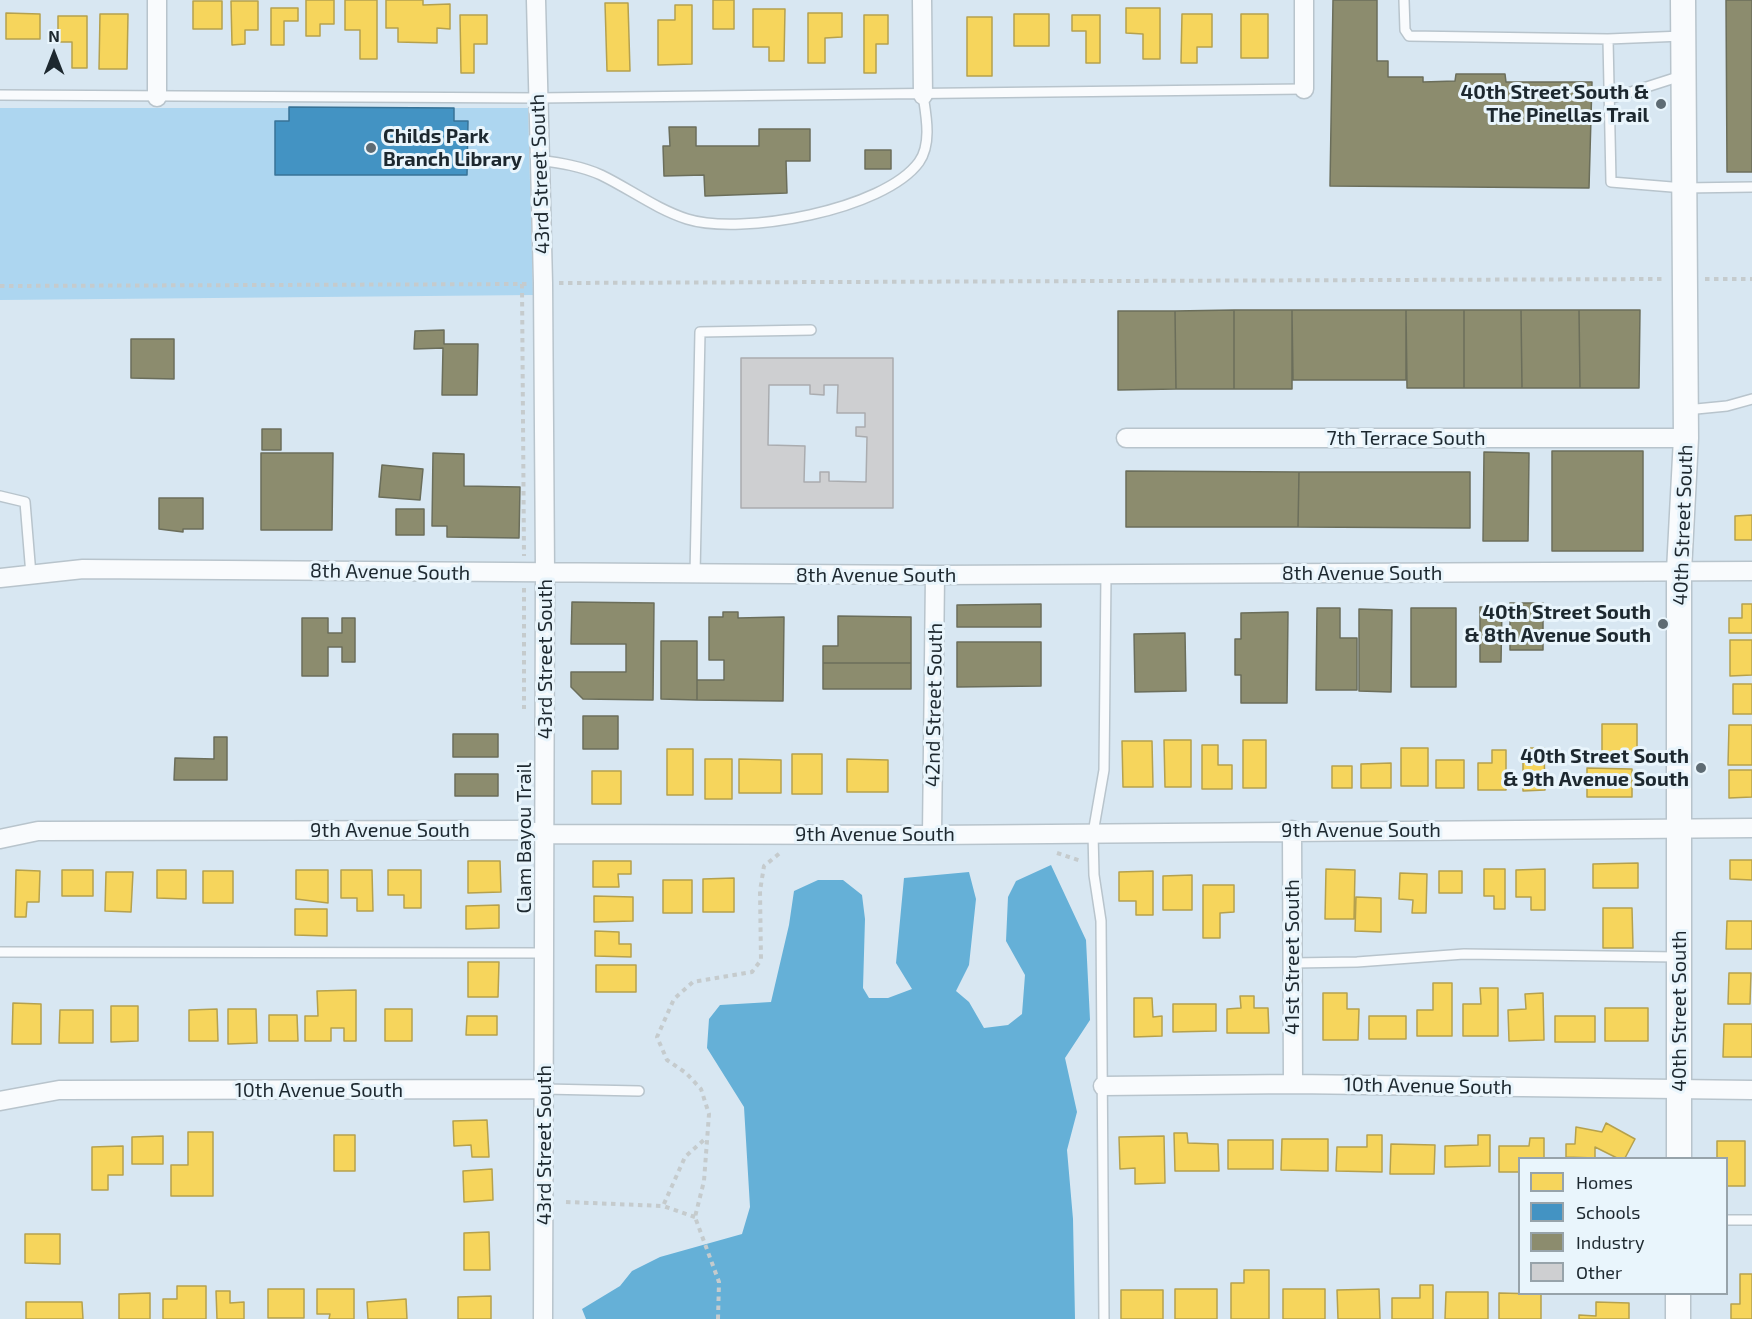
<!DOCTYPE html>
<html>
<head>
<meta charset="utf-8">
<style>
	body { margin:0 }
	#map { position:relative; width:1752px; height:1319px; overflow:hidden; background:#d8e7f2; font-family:"Exo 2",sans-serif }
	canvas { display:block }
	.legend { position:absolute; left:1518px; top:1157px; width:210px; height:138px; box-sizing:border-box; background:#e9f5fc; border:2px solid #97a3aa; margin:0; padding:8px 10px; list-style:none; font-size:18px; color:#1d282f }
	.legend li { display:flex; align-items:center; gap:12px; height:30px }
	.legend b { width:30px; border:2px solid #97a3aa }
	.north { position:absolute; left:24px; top:24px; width:60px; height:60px; -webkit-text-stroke:4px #e9f5fc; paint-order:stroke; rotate:0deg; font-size:16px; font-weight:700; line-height:24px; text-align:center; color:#1d282f }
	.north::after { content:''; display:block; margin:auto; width:21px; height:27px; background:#1d282f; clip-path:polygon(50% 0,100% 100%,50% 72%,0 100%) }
</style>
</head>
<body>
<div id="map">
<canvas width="1752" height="1319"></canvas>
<ul class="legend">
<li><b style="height:16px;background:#f6d55c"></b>Homes</li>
<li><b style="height:16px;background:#4393c3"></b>Schools</li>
<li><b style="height:16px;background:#8c8c6e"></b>Industry</li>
<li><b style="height:16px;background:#cecfd1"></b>Other</li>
</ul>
<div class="north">N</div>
</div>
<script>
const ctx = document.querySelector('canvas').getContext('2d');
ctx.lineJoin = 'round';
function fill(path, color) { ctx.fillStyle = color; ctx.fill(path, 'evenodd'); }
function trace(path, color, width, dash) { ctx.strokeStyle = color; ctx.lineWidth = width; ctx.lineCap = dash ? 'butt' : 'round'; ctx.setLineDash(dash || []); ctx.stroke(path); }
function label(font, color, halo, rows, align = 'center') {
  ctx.font = font + ' "Exo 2",sans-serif'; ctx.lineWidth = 6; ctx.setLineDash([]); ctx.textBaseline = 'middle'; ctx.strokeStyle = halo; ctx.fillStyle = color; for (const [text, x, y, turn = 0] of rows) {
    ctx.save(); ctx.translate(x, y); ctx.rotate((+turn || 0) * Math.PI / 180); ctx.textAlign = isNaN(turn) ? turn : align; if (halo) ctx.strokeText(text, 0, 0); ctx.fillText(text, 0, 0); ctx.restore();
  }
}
fill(new Path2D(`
	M0,108H528L533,295L0,300Z`), '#add6f0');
fill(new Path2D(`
	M1051,865L1086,940L1090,1020L1065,1058L1077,1112L1067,1150L1073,1219L1075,1319H586L582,1309L620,1286L632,1271L660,1257L742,1234L750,1207L744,1107L707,1048L709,1019L720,1005L771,1002L789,925L794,891L818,880H843L862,895L865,919L863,988L869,998H888L912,989L896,963L904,878L969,872L976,899L969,965L956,991L969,1002L984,1028L1008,1025L1022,1014L1025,975L1006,941L1008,897L1016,881Z`), '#65b0d7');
const homes = new Path2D(`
	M306,0H334V24H320V36H306Z
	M345,0H377V59H360V30H345Z
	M386,0H423V5L450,4V29L437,28V43L398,42V28H386Z
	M713,0H734V29H713Z
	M193,1H222V29H193Z
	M231,1H258V30H245V44L232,45Z
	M605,3H628L630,71H607Z
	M675,5H692V64L658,65V20H675Z
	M271,8H298V21H284V45H271Z
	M1126,8H1160V59H1143V34L1126,33Z
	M753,9H785L784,61H769V47H753Z
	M6,13L40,14V39H6Z
	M808,13H842V37L825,38V63H808Z
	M100,14H128L127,69H99Z
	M1014,14H1049V46H1014Z
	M1182,14H1212V47H1197V63H1181Z
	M1241,14H1268V58H1241Z
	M460,15H487V44H474V73H461Z
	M864,15H888V44H876V73H864Z
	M1072,15H1100V63H1086V31H1072Z
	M58,16H87V68H72V42H58Z
	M967,17H992V76H967Z
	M1752,515V540H1735V516Z
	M1742,604H1752V633H1729V618H1742Z
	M1730,640H1752V675L1730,676Z
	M1733,684H1752V714H1733Z
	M1602,724H1637V752H1602Z
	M1729,725H1752V765H1728Z
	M1164,740H1191V787H1165Z
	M1243,740H1266V788H1243Z
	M1122,741H1152L1153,787H1123Z
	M1202,745H1218V765H1232V789H1202Z
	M1401,748H1428V786H1401Z
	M1523,748H1544L1545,790L1523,791Z
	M667,749H693V795H667Z
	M1492,750H1506V790H1478V763H1492Z
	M792,754H822V794H792Z
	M705,759H732V799H705Z
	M739,759L781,760V793H739Z
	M847,759L888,760V792H847Z
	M1436,760H1464V788H1436Z
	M1391,763V788H1361V764Z
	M1332,766H1352V788H1332Z
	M1587,768L1632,769V797H1587Z
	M1729,770H1752V797L1729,798Z
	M592,771H621V804H592Z
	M1730,860H1752V880L1730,879Z
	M468,861H500L501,892L468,893Z
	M593,861H631V874H618L619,887H593Z
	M1638,863V888H1593V864Z
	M1326,869L1355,870L1354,919H1325Z
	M1484,869H1505V909H1494V896H1484Z
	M1545,869V910H1531V897H1516V870Z
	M16,870L40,871L39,902H27L26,917H15Z
	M62,870H93V896H62Z
	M157,870H186V899L157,898Z
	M296,870H328V903L296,899Z
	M341,870H372L373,911H357V898H341Z
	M388,870H421V908H404V895H388Z
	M203,871H233V903H203Z
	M1153,871V915H1136V901H1119V872Z
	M1439,871H1462V893H1439Z
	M106,872H133L131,912L105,911Z
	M1400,873L1427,874L1426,913H1412L1413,900L1399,899Z
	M1192,875V910H1163V876Z
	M734,878V912H703V879Z
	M663,880H692V913H663Z
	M1203,885H1234V912L1220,913V938H1203Z
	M594,896L633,897V921L594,922Z
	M1356,897L1381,898V932L1355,931Z
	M499,905V928L466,929V906Z
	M1603,908H1632L1633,948H1603Z
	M295,909H327V936L295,935Z
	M1727,921H1752V949H1726Z
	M595,931L619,932V944H631V957L595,956Z
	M468,962H499L498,997H468Z
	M596,965H636V992H596Z
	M1729,973H1751L1750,1004H1728Z
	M1433,983H1452V1036H1417V1010H1433Z
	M1480,988H1498V1036H1463V1004H1481Z
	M356,990V1041H344V1028H331V1041H305V1016H318L317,991Z
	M1323,993H1347V1009H1359L1358,1040H1323Z
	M1543,993L1544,1040L1509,1041L1508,1010L1526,1009L1525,994Z
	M1240,996H1254V1008H1268L1269,1033H1227V1009L1241,1008Z
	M1134,998H1152L1153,1017L1162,1016V1036L1134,1037Z
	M13,1003L41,1004V1044H12Z
	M1173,1004H1216V1031L1173,1032Z
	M111,1006H138V1041L111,1042Z
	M1605,1008H1648V1041H1605Z
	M217,1009L218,1041H189V1010Z
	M228,1009H256L257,1043L228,1044Z
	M385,1009H412V1041H385Z
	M60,1010H93V1043H59Z
	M269,1015H297L298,1041H269Z
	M467,1016H497V1035H466Z
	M1369,1016H1406V1039H1369Z
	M1555,1016H1595V1042H1555Z
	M1724,1024H1752V1057H1723Z
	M487,1120L489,1157H472L471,1145L454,1146L453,1121Z
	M1606,1123L1635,1139L1625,1158H1617L1595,1147V1158L1566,1157V1144H1575L1576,1127L1602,1132Z
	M188,1132H213V1196H171V1165H188Z
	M1174,1133H1187L1188,1143L1218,1144L1219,1171H1175Z
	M334,1135H355V1171H334Z
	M1367,1135H1382V1172L1336,1171L1337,1147H1367Z
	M1478,1135H1490V1166L1445,1167V1146L1478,1145Z
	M163,1136V1164H132V1137Z
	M1164,1136L1165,1183L1135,1184V1168L1120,1169L1119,1137Z
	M1530,1138H1544V1158H1520V1172H1499V1146H1529Z
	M1282,1139H1328V1171L1281,1170Z
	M1228,1140H1273V1169H1228Z
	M1717,1141H1745V1186H1726V1158H1717Z
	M1391,1144L1435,1145L1434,1174H1390Z
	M123,1146V1175H108V1190H92V1147Z
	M492,1169L493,1200L464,1202L463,1171Z
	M489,1232L490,1270H464V1233Z
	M25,1234H60V1264L25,1263Z
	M1244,1270H1269V1319H1231V1283H1244Z
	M1740,1274H1752V1319H1731V1304H1740Z
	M1420,1285H1433V1319H1392V1298H1420Z
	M177,1286H206V1319H163V1299H177Z
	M268,1289H304V1318H268Z
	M317,1289H354V1319H329L330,1314H317Z
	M1175,1289H1217V1319H1175Z
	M1283,1289H1325V1319H1283Z
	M1379,1289L1380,1319H1338L1337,1290Z
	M1121,1290H1163V1319H1121Z
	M216,1291H230V1303L244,1302V1319H217Z
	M1446,1292H1488V1319H1445Z
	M150,1293V1319H119V1294Z
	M1499,1293L1541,1294V1319H1499Z
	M491,1296V1319H458V1297Z
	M406,1299L407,1319H368L367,1302Z
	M26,1302H82L83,1319H26Z
	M1596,1302L1629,1303V1319H1579V1315L1596,1316Z`);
fill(homes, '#f6d55c');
trace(homes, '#b5a14e', 1.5);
const schools = new Path2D(`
	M289,107L454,108V121H468L467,175H275V121H289Z`);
fill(schools, '#4393c3');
trace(schools, '#387397', 1.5);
const industry = new Path2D(`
	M1333,0H1377V61H1388V77H1423V82L1455,81L1456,74H1505L1506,82H1592L1589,188L1330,186Z
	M1726,0H1752V172H1727Z
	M669,127H696V146H759V129H810V161H786L787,193L705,196L704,175L664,176L663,146H670Z
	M865,150H891V169H865Z
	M1234,310V389H1176L1175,311Z
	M1234,310H1292V389H1234Z
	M1292,310H1406V380H1293Z
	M1406,310H1464V388H1407Z
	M1464,310H1521L1522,388H1464Z
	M1521,310H1579L1580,388H1522Z
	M1579,310H1640L1639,388H1580Z
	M1118,311H1175L1176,389L1118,390Z
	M444,330V344H478L477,395H442L443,348L414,349L415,331Z
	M131,339H174V379L131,378Z
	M262,429H281V450H262Z
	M1552,451H1643V551H1552Z
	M1484,452L1529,453L1528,541H1483Z
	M261,453H333L332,530H261Z
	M433,453L464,454V486L520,487L519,538L447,537V526H432Z
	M382,465L423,469L420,500L379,497Z
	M1126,471L1299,472L1298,527H1126Z
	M1299,472H1470V528L1298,527Z
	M159,498H203V529H183V532L159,529Z
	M396,509H424V535H396Z
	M572,602L654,603L653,700L583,699L571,687V672H626V644H571Z
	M1510,603H1543V650H1510Z
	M1041,604V627H957V605Z
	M1480,607H1502L1501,662H1480Z
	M1317,608H1340V638H1357V690H1316Z
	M1411,608H1456V687H1411Z
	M1359,609L1392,610L1391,692L1359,691Z
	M723,612H738V618L784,617L783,701L697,700V680H724V660H709V617H723Z
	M1288,612L1287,703H1241V675H1235V639H1241V613Z
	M838,616L911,617V663H823V646H838Z
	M302,618H328V633H342V618H355V662H342V647H328V676H302Z
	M1185,633L1186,691L1135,692L1134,634Z
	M661,641H697V700L661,699Z
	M957,642H1041V686L957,687Z
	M823,663H911V689H823Z
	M583,716H618V749H583Z
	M453,734H498V757H453Z
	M214,737H227V780H174L175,758L214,759Z
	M455,774H498V796H455Z`);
fill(industry, '#8c8c6e');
trace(industry, '#6b6e5b', 1.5);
const building = new Path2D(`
	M741,358H893V508H741ZM769,385H810V394L824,395V385H838L837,413H865V427H856V436L867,437L866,482L829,481V472H820V482H804L805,446L768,445Z`);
fill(building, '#cecfd1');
trace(building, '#aaacaf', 1.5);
const service = new Path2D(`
	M1404,0L1405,30L1409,36L1608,39
	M1683,36L1608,39L1611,182L1684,188L1752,187
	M0,95L537,98L1304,89
	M1609,99L1681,76
	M539,160C560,163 581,166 601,175C630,189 656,209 687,219C741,236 884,210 919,162C932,144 926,115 923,95
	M1686,410L1727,406L1752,399
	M0,496L25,502L31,575
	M695,574L700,332L811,330
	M0,952L544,953
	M1293,963L1357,962L1464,954L1677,957
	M544,1089L639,1091
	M1726,1220H1752
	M1104,1319L1101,921L1094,875L1093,833L1104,770L1106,574`);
const minor = new Path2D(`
	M536,0L543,283L545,573L543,1319
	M922,0L923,95
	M1304,89V0
	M157,97V0
	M1126,438H1686
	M0,578L83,569L935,575L1752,571
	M1292,830L1293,1084
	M932,835L935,575
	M0,839L38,831L524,830L545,834L932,835L1752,828
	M1103,1086L1293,1084L1752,1090
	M0,1101L59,1090L544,1089`);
const tertiary = new Path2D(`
	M1679,1158V571L1686,438L1683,0
	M1678,1319V1294`);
trace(service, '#b8c4cc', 12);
trace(minor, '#b8c4cc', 21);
trace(tertiary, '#b8c4cc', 27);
trace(new Path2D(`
	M1705,279H1752
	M559,283L1664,279
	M522,284L524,556
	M0,286L527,284
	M524,588V709
	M1057,853L1081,861
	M566,1202L663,1206
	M695,1217L663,1206L685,1157L705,1139
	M718,1319L719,1282L695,1217L704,1181L709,1114L701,1089L686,1073L667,1060L657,1037L674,999L693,982L752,972L761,960L760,891L764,866L780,853`), '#c5cbcd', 4, [4.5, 4.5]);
trace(service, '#f9fbfd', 9);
trace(minor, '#f9fbfd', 18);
trace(tertiary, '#f9fbfd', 24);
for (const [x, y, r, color] of [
	[1661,104,6,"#5e6b73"],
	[371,148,6,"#5e6b73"],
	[1663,624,6,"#5e6b73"],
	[1701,768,6,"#5e6b73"]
]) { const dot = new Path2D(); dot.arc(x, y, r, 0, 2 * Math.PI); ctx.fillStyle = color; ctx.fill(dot); trace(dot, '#e9f5fc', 2); }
label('bold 20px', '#1d282f', '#e9f5fc', [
	["40th Street South &",1649,92],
	["The Pinellas Trail",1649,115],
	["Childs Park",383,136,"left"],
	["Branch Library",383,159,"left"],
	["40th Street South",1651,612],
	["& 8th Avenue South",1651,635],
	["40th Street South",1689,756],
	["& 9th Avenue South",1689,779]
], 'right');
label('20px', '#1d282f', '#e9f5fc', [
	["43rd Street South",540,174,-92],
	["7th Terrace South",1406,438],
	["40th Street South",1683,525,-88],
	["8th Avenue South",390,572,1],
	["8th Avenue South",1362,573],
	["8th Avenue South",876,575],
	["43rd Street South",545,659,-90],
	["42nd Street South",934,705,-89],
	["9th Avenue South",390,830],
	["9th Avenue South",1361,830],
	["9th Avenue South",875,834],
	["Clam Bayou Trail",524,838,-90],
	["41st Street South",1292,957,-90],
	["40th Street South",1679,1011,-90],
	["10th Avenue South",1428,1086,1],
	["10th Avenue South",319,1090],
	["43rd Street South",544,1145,-90]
]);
</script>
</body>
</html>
